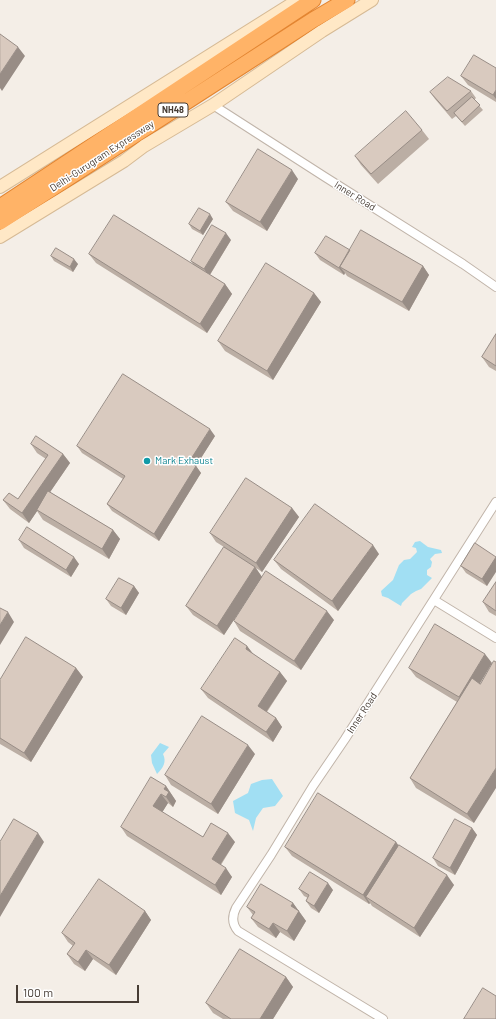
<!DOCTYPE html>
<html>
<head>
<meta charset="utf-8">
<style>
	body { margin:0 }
	#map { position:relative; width:496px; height:1019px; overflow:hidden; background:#f4eee7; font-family:Barlow,sans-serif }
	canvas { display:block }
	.scale { position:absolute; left:16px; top:985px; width:123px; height:18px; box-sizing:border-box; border:2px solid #473d35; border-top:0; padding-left:5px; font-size:12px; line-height:14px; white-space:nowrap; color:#473d35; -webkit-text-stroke:3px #fff; paint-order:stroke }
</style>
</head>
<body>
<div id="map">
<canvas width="496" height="1019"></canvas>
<div class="scale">100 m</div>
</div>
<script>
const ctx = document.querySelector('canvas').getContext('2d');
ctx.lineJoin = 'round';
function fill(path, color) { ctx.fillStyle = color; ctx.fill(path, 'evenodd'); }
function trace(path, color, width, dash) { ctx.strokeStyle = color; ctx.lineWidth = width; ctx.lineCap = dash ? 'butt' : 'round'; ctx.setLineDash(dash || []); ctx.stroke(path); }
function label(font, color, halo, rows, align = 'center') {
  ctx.font = font + ' Barlow,sans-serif'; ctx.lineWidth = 3; ctx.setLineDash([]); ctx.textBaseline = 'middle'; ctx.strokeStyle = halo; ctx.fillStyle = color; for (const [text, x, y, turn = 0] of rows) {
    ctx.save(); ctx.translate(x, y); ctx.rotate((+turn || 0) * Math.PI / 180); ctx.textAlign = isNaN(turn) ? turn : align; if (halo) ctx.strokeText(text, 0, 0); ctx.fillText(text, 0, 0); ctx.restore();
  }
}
fill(new Path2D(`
	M420,541L428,547L441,550L442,553L435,554L430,559L432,562L431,567L427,570V575L432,578L421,589L416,591L411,594L402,603L401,606L388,598L382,596L381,591L393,580L399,565L404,560L410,559L417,552L416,548L412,547L415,542Z
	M160,743L169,747L163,754C167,762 163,768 157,774L152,763L151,755Z
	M272,779L283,796L275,806L263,808L256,818L253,831L249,820L235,813L233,801L248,793L251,784L262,780Z`), '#a1dff3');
const street = new Path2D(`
	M213,105L325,177L463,264L496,287
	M434,600L496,638
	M383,1019L238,931C232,924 232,916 236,908L271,855L313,786L345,739L496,502`);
const secondary = new Path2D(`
	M0,187L298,0
	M0,237L124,161L144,146L213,105L322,31L372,0`);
const highway = new Path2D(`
	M0,207L313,0
	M0,222L313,20L347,0`);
trace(street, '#c0b4a9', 10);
trace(secondary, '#d6ba95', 14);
trace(highway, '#e38531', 17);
trace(street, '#fff', 8);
trace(secondary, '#ffe8c6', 12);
trace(highway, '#ffb367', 15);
fill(new Path2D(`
	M496,68V102L468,85L461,76Z
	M471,91L476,98L474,100L483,110L465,126L456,116L452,119L435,99L430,92Z
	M422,130L429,139L378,184L361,165L355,156Z
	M298,179L267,231L233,211L226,202Z
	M213,219L203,235L192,229L189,224Z
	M231,240L210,275L225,284L232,294L207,333L96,263L89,254L193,264L191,261Z
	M350,250L423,266L429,275L409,311L347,276L345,273L344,275L320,260L315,253Z
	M51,256L78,264L73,272L54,261Z
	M314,293L321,302L273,380L225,351L218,341Z
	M496,334V371L489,367L482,357Z
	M215,436L196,466L201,473L159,541L112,511L107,504L123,479L82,453L77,446Z
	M31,444L63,454L70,463L50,492L113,530L120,539L109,559L43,520L37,511L29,523L10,509L3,500L18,499L46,459L37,453Z
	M292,508L299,517L262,572L256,568L262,577L224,635L193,615L186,606L224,547L216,542L210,533Z
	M19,540L79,564L71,577L24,548Z
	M379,554L338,611L281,569L274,560Z
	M496,557L487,586L466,573L461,566Z
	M496,582V616L489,612L483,602Z
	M134,586L139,593L126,615L111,606L106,599Z
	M334,620L301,670L240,631L234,621Z
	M247,646L253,654L280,672L287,681L267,712L276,718L282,727L273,742L208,698L201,689Z
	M492,663L480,683L474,823L416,788L410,778L457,702L416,677L409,668Z
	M76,668L83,677L31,762L0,744V680Z
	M255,754L218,814L171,785L165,775Z
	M166,786L176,801L173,807L168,803L162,812L203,837L235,842L221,865L232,877L221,895L127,836L121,827Z
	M472,828L477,835L455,875L438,866L433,858Z
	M396,842L399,846L454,885L420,937L372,906L370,903L369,904L292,856L285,847Z
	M299,889L333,890L319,913L311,908L306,901L308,898L304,896Z
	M293,903L306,921L294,941L280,932L276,938L258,927L251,918L253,915L247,907Z
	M145,911L151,920L116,975L93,959L85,971L74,964L67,954L73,946L68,942L62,933Z
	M286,977L293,987L273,1019H223L213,1013L206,1003Z`), '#bbaea4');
fill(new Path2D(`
	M18,47L25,56L2,91L0,88V74Z
	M496,90V99L493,95Z
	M292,170L298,179L267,231L260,222Z
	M210,214L213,219L203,235L200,231Z
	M226,233L231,240L209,276L204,269Z
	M350,251L340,267L345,273L344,275L339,268Z
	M74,259L78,264L73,272L70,267Z
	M423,266L429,275L409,311L402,302Z
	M225,284L232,294L207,333L200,324Z
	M314,293L321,302L273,380L267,371Z
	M210,429L215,436L194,469L189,462Z
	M63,454L70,463L29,523L22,513Z
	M196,466L201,473L159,541L154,534Z
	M292,508L299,517L262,572L256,563Z
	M113,530L120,539L109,559L102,549Z
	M373,545L379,554L338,611L332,601Z
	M74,557L79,564L71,577L66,570Z
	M496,557V572L487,586L482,579Z
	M255,567L262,577L224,635L217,626Z
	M134,586L139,593L126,615L121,608Z
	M327,611L334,620L301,670L294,661Z
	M8,612L14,622L0,645V625Z
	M247,646L254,655L246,649Z
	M485,654L492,663L466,707L459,697Z
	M76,668L83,677L31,762L24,753Z
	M280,672L287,681L264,715L258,706Z
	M276,718L282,727L273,742L266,732Z
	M248,745L255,754L218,814L211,804Z
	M496,768V788L474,823L467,814Z
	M166,786L176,801L173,807L166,797L164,789Z
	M161,794L168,803L160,816L153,806Z
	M472,828L477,835L455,875L450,868Z
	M38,833L44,842L0,917V896Z
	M228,833L235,842L218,868L212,859Z
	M396,842L402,851L366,897L370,903L369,904L363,895Z
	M226,868L232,877L221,895L215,885Z
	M447,875L454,885L420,937L414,928Z
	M328,883L333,890L319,913L314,906Z
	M293,903L306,921L294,941L287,931L291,906Z
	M145,911L151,920L116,975L109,965Z
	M273,923L280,932L276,938L269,929Z
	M86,950L93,959L85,971L78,962Z
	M286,977L293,987L273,1019H260Z`), '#988d86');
const building = new Path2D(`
	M0,34L18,47L0,74Z
	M474,55L496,68V90L493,95L461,76Z
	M448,77L471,91L447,111L430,92Z
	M472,97L480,105L462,122L454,113Z
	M406,111L422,130L371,174L355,156Z
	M258,149L292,170L260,222L226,202Z
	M199,208L210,214L200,231L189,224Z
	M114,215L225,284L200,324L89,254Z
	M212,225L226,233L204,269L191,261Z
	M361,230L423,266L402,302L340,267Z
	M326,236L350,250L339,268L315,253Z
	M56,248L74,259L70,267L51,256Z
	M266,263L314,293L267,371L218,341Z
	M496,334V366L482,357Z
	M123,374L210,429L189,462L196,466L154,534L107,504L125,476L77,446Z
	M36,436L63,454L22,513L3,500L9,493L18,499L48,455L31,444Z
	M246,478L292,508L256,563L210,533Z
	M48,491L113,530L102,549L37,510Z
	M315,504L373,545L332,601L274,560Z
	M27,527L74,557L66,570L19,540Z
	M475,543L496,557L482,579L461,566Z
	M224,547L255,567L217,626L186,606Z
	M266,571L327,611L294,661L234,621Z
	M119,578L134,586L121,608L106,599Z
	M496,582V611L483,602Z
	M0,608L8,612L0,625Z
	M435,624L485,654L459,697L409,668Z
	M26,637L76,668L24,753L0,738V680Z
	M235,638L247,646L246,649L280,672L258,706L276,718L266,732L201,689Z
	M494,661L496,662V768L467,814L410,778L472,678L480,684Z
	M202,716L248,745L211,804L165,775Z
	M151,777L166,786L164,789L169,792L166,797L161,794L153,806L203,837L211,823L228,833L212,859L226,868L215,885L121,827Z
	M318,793L396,842L363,895L285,847Z
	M14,819L38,833L0,896V842Z
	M455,819L472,828L450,868L433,858Z
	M399,845L447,875L414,928L366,897Z
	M310,872L328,883L314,906L306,901L309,895L299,889Z
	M99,879L145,911L109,965L86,950L78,962L67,954L75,943L62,933Z
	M261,884L293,903L291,906L299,911L287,931L273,923L269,929L251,918L255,912L247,907Z
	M240,949L286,977L260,1019H231L206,1003Z
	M483,988L496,996V1019H464Z`);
fill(building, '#d9cabf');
trace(building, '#988d86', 1);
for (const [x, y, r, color] of [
	[147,461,4,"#0f9aa8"]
]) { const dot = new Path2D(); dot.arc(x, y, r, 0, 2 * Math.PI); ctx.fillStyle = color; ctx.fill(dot); trace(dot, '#fff', 1.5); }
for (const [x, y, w] of [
	[173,110,30]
]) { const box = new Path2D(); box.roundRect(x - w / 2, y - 7, w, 14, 3); ctx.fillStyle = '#fff'; ctx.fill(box); trace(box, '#473d35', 1); }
label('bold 9px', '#473d35', null, [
	["NH48",173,110]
]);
label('10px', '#473d35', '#fff', [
	["Delhi-Gurugram Expressway",102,156,-33],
	["Inner Road",355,196,32],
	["Inner Road",362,713,-57]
]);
label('10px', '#0d838f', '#fff', [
	["Mark Exhaust",155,461]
], 'left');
</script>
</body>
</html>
